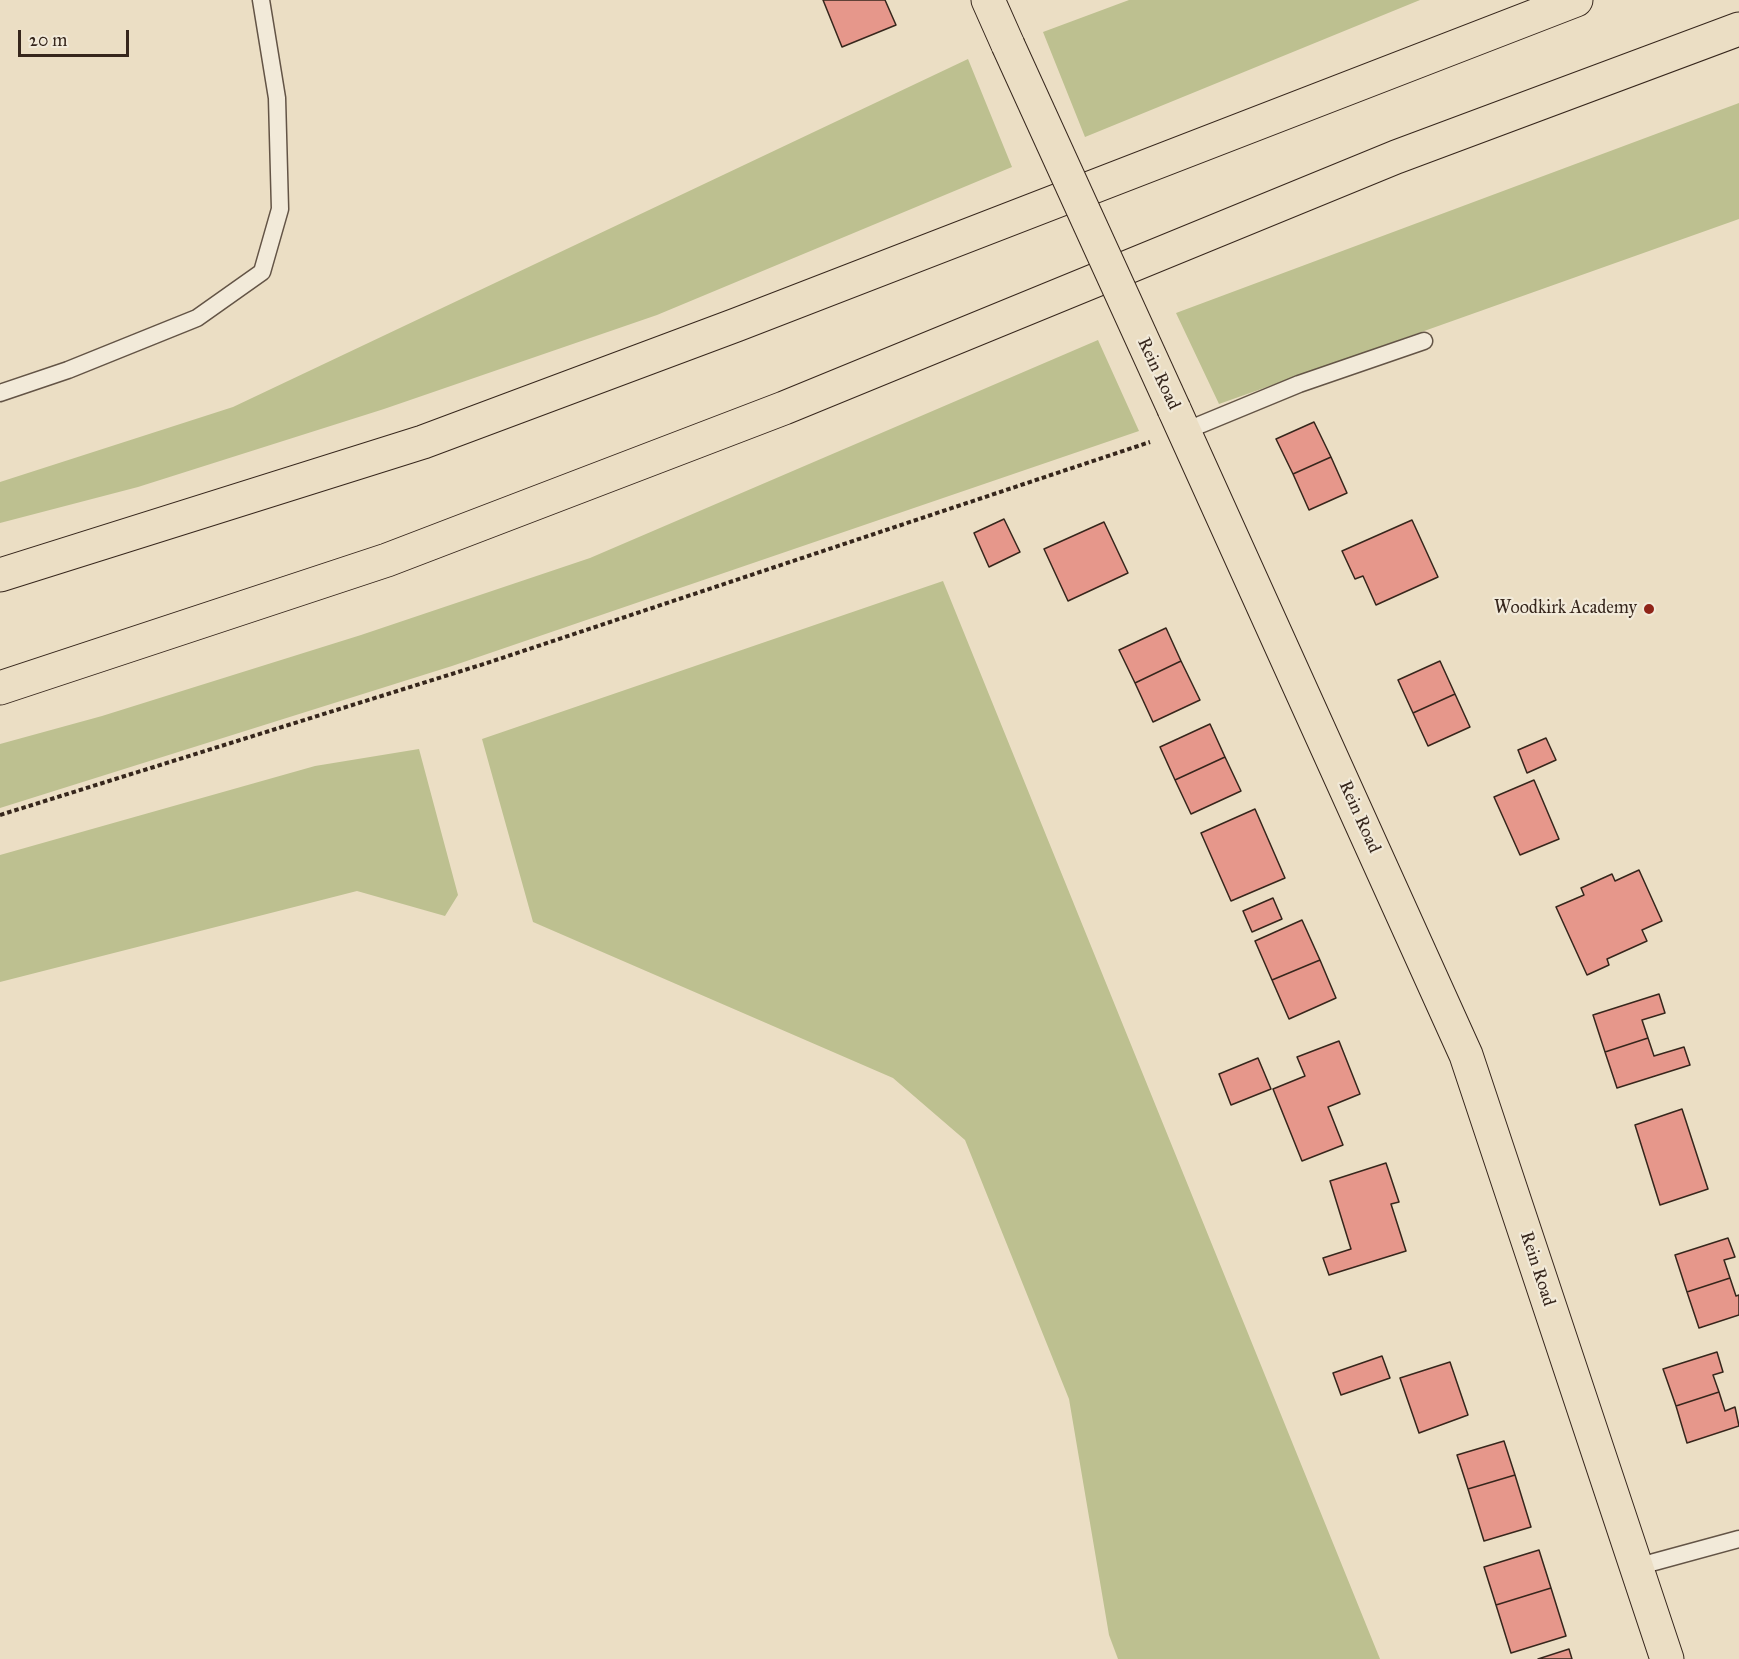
<!DOCTYPE html>
<html>
<head>
<meta charset="utf-8">
<style>
	body { margin:0 }
	#map { position:relative; width:1739px; height:1659px; overflow:hidden; background:#ebdec4; font-family:"IM FELL Great Primer",serif }
	canvas { display:block }
	.scale { position:absolute; left:18px; top:30px; width:111px; height:27px; box-sizing:border-box; border:3px solid #36261c; border-top:0; padding-left:8px; font-size:18px; line-height:21px; white-space:nowrap; color:#36261c; -webkit-text-stroke:4px #f2ead9; paint-order:stroke }
</style>
</head>
<body>
<div id="map">
<canvas width="1739" height="1659"></canvas>
<div class="scale">20 m</div>
</div>
<script>
const ctx = document.querySelector('canvas').getContext('2d');
ctx.lineJoin = 'round';
function fill(path, color) { ctx.fillStyle = color; ctx.fill(path, 'evenodd'); }
function trace(path, color, width, dash) { ctx.strokeStyle = color; ctx.lineWidth = width; ctx.lineCap = dash ? 'butt' : 'round'; ctx.setLineDash(dash || []); ctx.stroke(path); }
function label(font, color, halo, rows, align = 'center') {
  ctx.font = font + ' "IM FELL Great Primer",serif'; ctx.lineWidth = 4.5; ctx.setLineDash([]); ctx.textBaseline = 'middle'; ctx.strokeStyle = halo; ctx.fillStyle = color; for (const [text, x, y, turn = 0] of rows) {
    ctx.save(); ctx.translate(x, y); ctx.rotate((+turn || 0) * Math.PI / 180); ctx.textAlign = isNaN(turn) ? turn : align; if (halo) ctx.strokeText(text, 0, 0); ctx.fillText(text, 0, 0); ctx.restore();
  }
}
fill(new Path2D(`
	M1129,0H1420L1085,137L1043,32Z
	M968,59L1012,167L657,315L384,409L138,487L0,523V482L233,407Z
	M1739,103V219L1219,404L1176,313Z
	M1098,340L1139,431L452,666L0,808V744L102,716L361,635L590,558Z
	M943,581L1380,1659H1118L1109,1635L1069,1399L965,1140L893,1078L533,922L482,739Z
	M419,749L458,895L445,916L357,891L0,982V855L315,766Z`), '#bdc090');
const building = new Path2D(`
	M823,0H885L896,25L842,47Z
	M1314,422L1331,457L1293,474L1276,439Z
	M1331,457L1347,493L1309,510L1293,474Z
	M1004,519L1020,552L989,567L974,533Z
	M1412,520L1438,577L1376,605L1363,576L1355,579L1342,551Z
	M1104,522L1128,573L1068,601L1044,549Z
	M1166,628L1181,661L1135,683L1119,650Z
	M1181,661L1200,700L1153,722L1135,683Z
	M1440,661L1455,694L1413,713L1398,680Z
	M1455,694L1470,727L1428,746L1413,713Z
	M1210,724L1225,757L1175,780L1160,747Z
	M1546,738L1556,760L1527,773L1518,750Z
	M1225,757L1241,791L1191,814L1175,780Z
	M1534,780L1559,839L1520,855L1494,797Z
	M1255,809L1285,878L1231,901L1201,833Z
	M1639,870L1662,921L1642,930L1647,941L1607,959L1609,965L1587,975L1556,907L1584,895L1581,888L1612,874L1615,881Z
	M1273,898L1282,919L1252,932L1243,911Z
	M1302,920L1320,960L1272,980L1255,941Z
	M1320,960L1336,998L1289,1019L1272,980Z
	M1659,994L1665,1013L1642,1020L1648,1038L1605,1052L1593,1015Z
	M1648,1038L1654,1056L1684,1047L1690,1065L1617,1088L1605,1052Z
	M1339,1041L1360,1094L1328,1107L1343,1145L1302,1161L1273,1089L1305,1076L1297,1057Z
	M1258,1058L1271,1089L1231,1105L1219,1074Z
	M1682,1109L1708,1189L1660,1205L1635,1125Z
	M1386,1163L1399,1202L1391,1204L1406,1251L1329,1275L1323,1258L1351,1249L1330,1181Z
	M1728,1238L1735,1257L1724,1260L1730,1278L1687,1292L1675,1255Z
	M1730,1278L1736,1296L1739,1295V1315L1699,1328L1687,1292Z
	M1717,1352L1723,1372L1713,1375L1719,1392L1676,1406L1663,1369Z
	M1382,1356L1390,1378L1341,1395L1333,1373Z
	M1450,1362L1468,1415L1419,1433L1400,1378Z
	M1719,1392L1725,1411L1735,1407L1739,1426L1687,1443L1676,1406Z
	M1504,1441L1515,1475L1468,1489L1457,1455Z
	M1515,1475L1531,1527L1484,1541L1468,1489Z
	M1539,1550L1551,1588L1496,1605L1484,1567Z
	M1551,1588L1566,1636L1511,1653L1496,1605Z
	M1569,1649L1572,1659H1538Z`);
fill(building, '#e6978b');
trace(building, '#36261c', 1.5);
const service = new Path2D(`
	M0,393L68,370L197,318L262,272L280,209L277,98L261,0
	M1185,431L1299,384L1424,341
	M1636,1567L1739,1539`);
const primary = new Path2D(`
	M988,0L1008,45
	M1174,409L1466,1055L1667,1659`);
const motorway = new Path2D(`
	M0,575L423,442L736,325L1576,0
	M0,688L387,560L784,408L1396,157L1739,29`);
trace(service, '#635446', 19);
trace(primary, '#36261c', 35);
trace(motorway, '#36261c', 35);
trace(new Path2D(`
	M0,815L487,663L1150,442`), '#36261c', 4, [4.5, 3]);
trace(service, '#f2ead9', 16);
trace(primary, '#ebdec4', 33);
trace(motorway, '#ebdec4', 33);
const primaryBridge = new Path2D(`
	M1008,45L1174,409`);
trace(primaryBridge, '#36261c', 35, []);
trace(primaryBridge, '#ebdec4', 33);
for (const [x, y, r, color] of [
	[1649,609,6,"#8f2418"]
]) { const dot = new Path2D(); dot.arc(x, y, r, 0, 2 * Math.PI); ctx.fillStyle = color; ctx.fill(dot); trace(dot, '#f2ead9', 2); }
label('18px', '#36261c', '#f2ead9', [
	["Rein Road",1158,374,65],
	["Rein Road",1359,817,66],
	["Rein Road",1537,1269,72]
]);
label('18px', '#36261c', '#f2ead9', [
	["Woodkirk Academy",1637,609]
], 'right');
</script>
</body>
</html>
